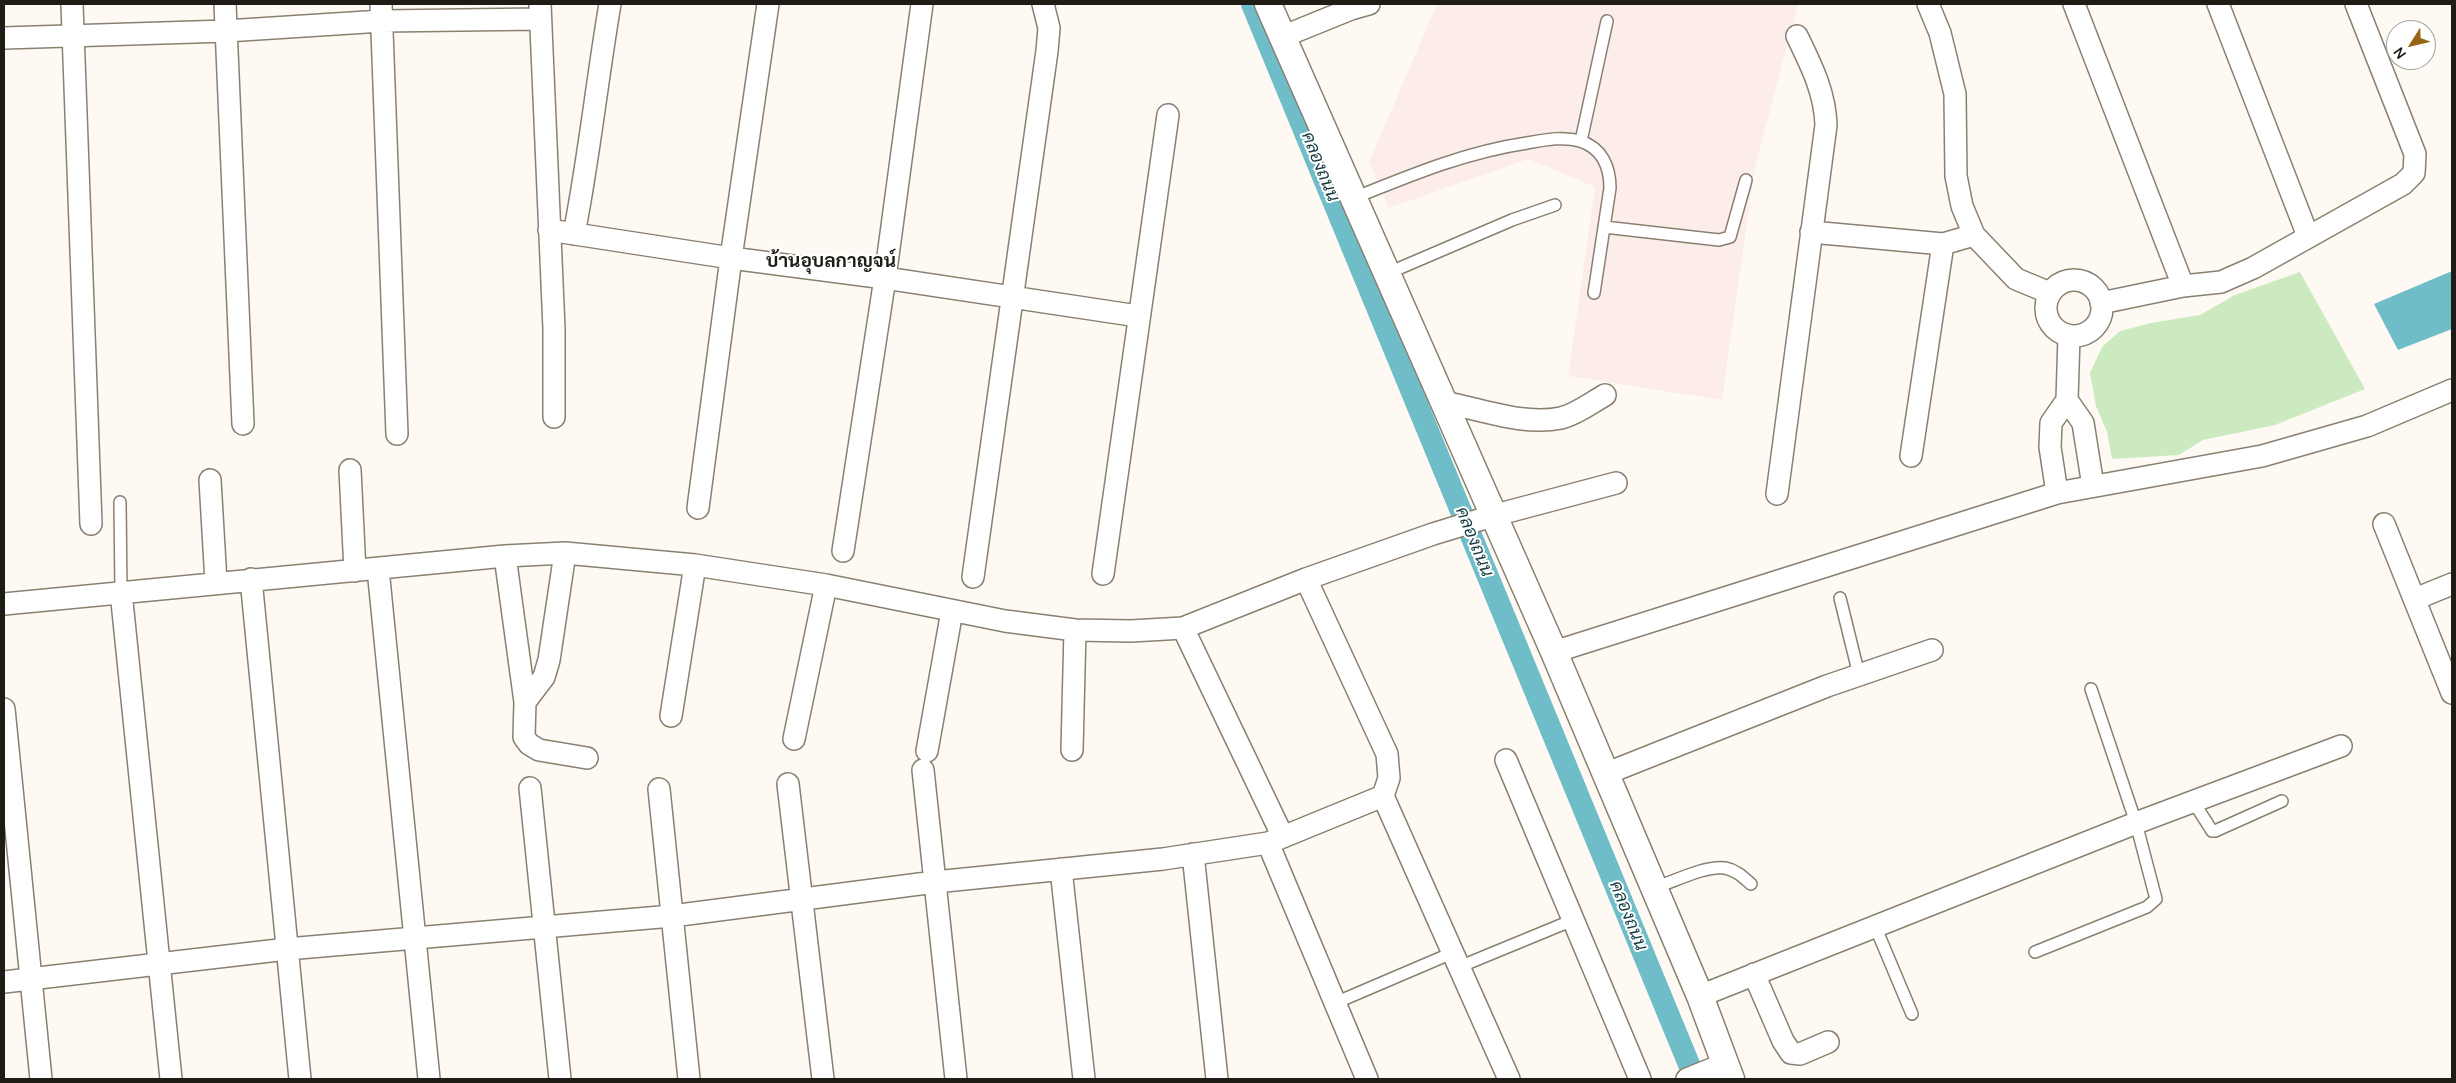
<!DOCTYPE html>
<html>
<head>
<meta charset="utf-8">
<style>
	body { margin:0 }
	#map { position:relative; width:2456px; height:1083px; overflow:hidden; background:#fefaf3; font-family:Manrope,sans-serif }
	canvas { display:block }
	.frame { position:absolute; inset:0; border:5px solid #1f1c16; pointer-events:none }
	.north { position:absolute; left:2386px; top:20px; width:50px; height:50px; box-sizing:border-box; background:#fff; border:1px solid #a5a4a2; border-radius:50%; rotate:234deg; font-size:14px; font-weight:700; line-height:20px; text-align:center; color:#1f1c16 }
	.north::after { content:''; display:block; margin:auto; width:18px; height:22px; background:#966517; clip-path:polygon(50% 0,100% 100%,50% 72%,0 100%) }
</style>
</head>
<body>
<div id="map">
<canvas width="2456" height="1083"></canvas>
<div class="frame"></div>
<div class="north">N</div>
</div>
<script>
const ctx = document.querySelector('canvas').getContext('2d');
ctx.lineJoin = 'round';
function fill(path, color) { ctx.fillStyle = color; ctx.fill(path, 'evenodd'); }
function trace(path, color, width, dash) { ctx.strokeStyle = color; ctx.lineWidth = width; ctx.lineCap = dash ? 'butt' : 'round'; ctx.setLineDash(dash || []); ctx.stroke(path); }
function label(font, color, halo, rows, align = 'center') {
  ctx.font = font + ' Manrope,Sarabun,sans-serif'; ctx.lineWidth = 4; ctx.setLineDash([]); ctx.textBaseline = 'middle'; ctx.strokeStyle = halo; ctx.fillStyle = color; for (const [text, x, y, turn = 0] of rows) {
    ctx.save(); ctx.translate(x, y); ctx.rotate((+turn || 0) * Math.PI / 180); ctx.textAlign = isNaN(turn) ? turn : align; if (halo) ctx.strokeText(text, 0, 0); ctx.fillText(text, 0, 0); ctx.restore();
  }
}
fill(new Path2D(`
	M1437,4H1798L1754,172L1722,400L1568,376L1595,187L1528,159L1389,208L1369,162Z`), '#fdedea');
fill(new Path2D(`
	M2300,272L2365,389L2275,425L2203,440L2179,455L2112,459L2107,432L2096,406L2090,373L2102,347L2120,331L2151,323L2200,315L2235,295Z`), '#cbeabf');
fill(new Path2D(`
	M2452,271V329L2398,350L2374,304Z`), '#6ebdc8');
trace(new Path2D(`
	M1252,4L1695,1079`), '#6ebdc8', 22);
const service = new Path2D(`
	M1581,141L1607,21
	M1354,198C1411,175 1466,152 1527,143C1544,140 1563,136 1580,141C1602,148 1610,167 1610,188L1594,293
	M1604,227L1719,240L1730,237L1746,180
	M1386,274L1512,220L1555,205
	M120,502L121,592
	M1840,598L1859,675
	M2193,801L2212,831H2215L2282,801
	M1654,888C1673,882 1706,865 1725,868C1736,870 1743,877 1751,884
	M1875,926L1912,1014
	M2035,952L2147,907L2156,899L2136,823L2091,689
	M1459,967L1573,920
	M1335,1003L1452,953`);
const minor = new Path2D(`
	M72,4L91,524
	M225,4L243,424
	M381,4L397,434
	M540,4L554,329V417
	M1928,4L1940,33L1955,94L1956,176L1962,206L1974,235L2016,279L2050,293
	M2074,4L2183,286
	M2218,4L2308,236
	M1282,37L1351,9L1369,4
	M4,38L226,31L382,21L540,19
	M549,230L731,258L885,278L1138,316
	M1811,232L1943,244L1974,235
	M574,234C589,158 597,80 610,4
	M2046 308a28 28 0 1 1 56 0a28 28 0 1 1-56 0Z
	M2101,303L2183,286L2221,282L2253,268L2403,184L2414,173L2415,154L2356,4
	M2067,400L2083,423L2093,486
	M1443,402C1481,409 1523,426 1561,418C1577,414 1591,403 1605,395
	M1911,456L1943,244
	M350,470L355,571
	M210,480L216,582
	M2057,493L2050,447L2051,423L2067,400L2069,336
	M1777,494L1826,125C1825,92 1811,65 1797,36
	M698,508L731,258L768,4
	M2384,524L2452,693
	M843,551L885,278L922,4
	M505,556L525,702L524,737L529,744L539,750L587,758
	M378,569L429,1079
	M1103,574L1168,115
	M973,577L1047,51L1049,28L1043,4
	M251,579L300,1079
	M1306,579L1387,754L1389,778L1383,796L1509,1079
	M121,592L171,1079
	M2415,599L2452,584
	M4,604L505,556L565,553L695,565L826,585L1005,621L1075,630L1131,631L1183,628L1306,579L1433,534L1492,516L1616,483
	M1183,628L1283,837
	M1554,652L2057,493L2262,456L2367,426L2452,390
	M525,702L544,677L549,660L565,553
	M4,709L41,1079
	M671,716L695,565
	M794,739L826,585
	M1072,750L1075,630
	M927,751L952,611
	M1506,760L1640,1079
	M923,770L956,1079
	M1605,774L1827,686L1932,650
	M788,784L823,1079
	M530,788L560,1079
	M659,789L689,1079
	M1268,843L1367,1079
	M1193,854L1217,1079
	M1061,869L1084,1079
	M1754,974L1783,1041L1791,1053L1800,1054L1828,1042
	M4,982L287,949L672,916L935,882L1163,859L1268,843L1383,796
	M1700,996L2136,823L2341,746
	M1687,1079L1724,1064`);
const tertiary = new Path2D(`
	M1268,4L1554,652L1700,996L1731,1079`);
trace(service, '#898070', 14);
trace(minor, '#898070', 24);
trace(tertiary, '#898070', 29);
trace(service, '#fff', 11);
trace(minor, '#fff', 21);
trace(tertiary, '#fff', 26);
label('italic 18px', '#183e43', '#fff', [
	["คลองถนน",1320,167,68],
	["คลองถนน",1474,542,68],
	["คลองถนน",1628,916,68]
]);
label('bold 19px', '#1f1c16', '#fff', [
	["บ้านอุบลกาญจน์",831,262]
]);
</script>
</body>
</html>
